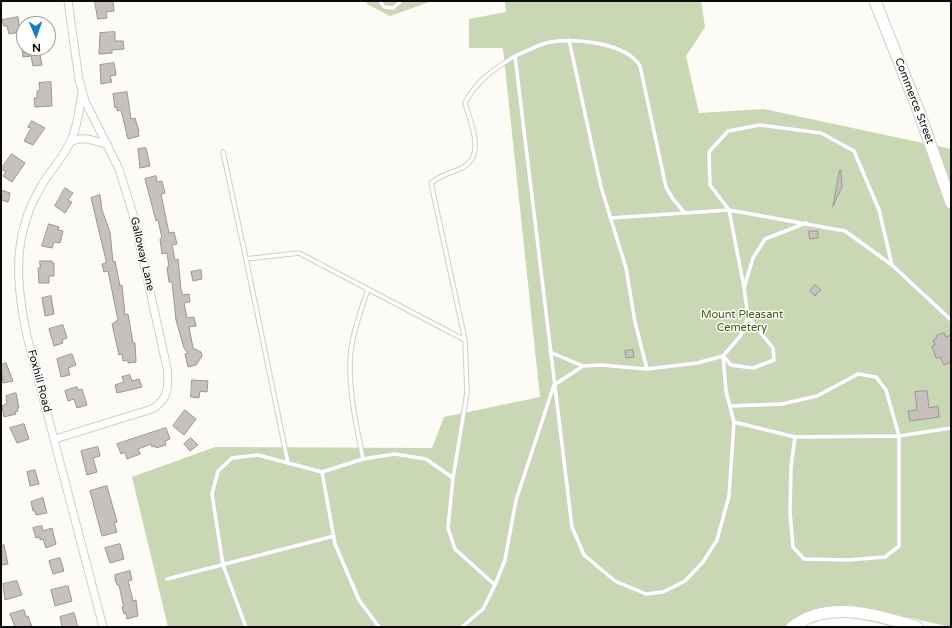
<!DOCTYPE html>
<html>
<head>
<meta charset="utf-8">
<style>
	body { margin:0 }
	#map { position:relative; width:952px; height:628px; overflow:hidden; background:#fcfbf5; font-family:"Varela Round",sans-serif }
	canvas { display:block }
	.frame { position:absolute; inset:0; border:2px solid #0d0c0a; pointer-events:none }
	.north { position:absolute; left:16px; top:16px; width:40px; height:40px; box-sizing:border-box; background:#fff; border:1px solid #9e9e9d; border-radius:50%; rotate:178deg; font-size:11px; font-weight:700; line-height:16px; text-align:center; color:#0d0c0a }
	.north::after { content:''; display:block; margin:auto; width:14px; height:18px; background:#1978c4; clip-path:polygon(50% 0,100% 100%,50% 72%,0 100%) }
</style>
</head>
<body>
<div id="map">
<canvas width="952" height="628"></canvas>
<div class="frame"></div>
<div class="north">N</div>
</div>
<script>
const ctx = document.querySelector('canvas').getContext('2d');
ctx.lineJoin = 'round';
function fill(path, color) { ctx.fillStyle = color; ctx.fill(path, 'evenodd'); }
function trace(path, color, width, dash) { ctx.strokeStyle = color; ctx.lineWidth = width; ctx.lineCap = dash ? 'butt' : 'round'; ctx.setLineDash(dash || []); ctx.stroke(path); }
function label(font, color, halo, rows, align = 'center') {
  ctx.font = font + ' "Varela Round",sans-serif'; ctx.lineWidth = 3; ctx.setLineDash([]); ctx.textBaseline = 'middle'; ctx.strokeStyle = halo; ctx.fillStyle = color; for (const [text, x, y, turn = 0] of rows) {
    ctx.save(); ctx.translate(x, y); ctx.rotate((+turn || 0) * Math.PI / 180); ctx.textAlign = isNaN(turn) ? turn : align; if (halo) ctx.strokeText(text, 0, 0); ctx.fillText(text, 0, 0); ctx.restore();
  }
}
fill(new Path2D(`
	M366,1H432L390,16L367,4Z
	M505,1H701L705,27L686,56L699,113L764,109L951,149V627L852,605L812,610L787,627H168L132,477L215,447L432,448L444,417L540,397L503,48H469V19L506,12Z`), '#cad7b4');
const building = new Path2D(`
	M95,1H113L114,11L106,12L107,18L98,19Z
	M18,17L20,32L9,34L7,26H4L2,20Z
	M115,32V41H123L124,49L112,50V53L99,54L100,33Z
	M31,48H42L43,54L40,55L42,65L33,66L31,56L23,57L22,49Z
	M114,63L116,75L110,76L112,82L101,84L100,65Z
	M51,82L52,106L35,107L34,98H37V91L40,90L39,83Z
	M127,92L131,119L135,118L139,131H138L139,136L128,139L121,110L117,111V107L115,108L113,94Z
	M32,121L45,128L33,145L24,141L31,128L28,127Z
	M146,148L150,166L140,168L138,149Z
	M12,154L25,163L12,182L3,176L6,172L1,169Z
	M840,170H841L842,187L833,206Z
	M156,176L157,182L162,181L165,193L161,194L169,233L174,232L177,244L172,245L175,260L178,259L181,290L183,295L189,294L190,302L184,303L187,318L194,317L196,326L189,327L193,348L201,352L202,356L196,365L188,367L185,354L188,353L184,348L176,320L172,282H169L168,275L167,267H169L167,253L162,254L160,239L162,238L158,220L156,221L145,179Z
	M65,188L73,193L68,200L72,202L65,213L55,206Z
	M1,190L10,193L8,202L1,200Z
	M100,195L102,210L110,232L113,262L115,261L120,286L122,285L125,315L128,314L133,343H135L136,362L128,363V360L123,361L122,354L119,355L112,324L118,320L108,271L104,272L102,264L106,263V260L91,198Z
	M49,224L59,227L58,230L63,231L60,243L54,242L52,248L42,246Z
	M809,231H818V238L810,239Z
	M40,261H52V263H54V276H49V283H39L38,268H40Z
	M201,270L202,279L193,281L191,272Z
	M815,285L821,290L815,296L810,291Z
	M51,296L54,314L45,316L42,298Z
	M63,325L67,338L62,340L63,343L54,346L49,329Z
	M944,333L946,337L951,335V362L944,365L940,357L936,358L932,346L935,345L933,340L937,338L936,336Z
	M633,350L634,357L626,358L625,351Z
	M72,354L76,365L68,368L70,375L61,377L57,359Z
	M6,363L13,381L3,383L1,365Z
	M130,375L132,381L139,379L142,387L117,393L115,385L124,382L122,377Z
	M192,380L208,381L207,392L200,391L199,398L191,397Z
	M77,387L78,390L82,389L87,405L77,408L74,399L68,401L65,391Z
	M927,391L929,408L938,406L939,417L910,421L908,411L917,410L915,392Z
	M16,393L19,408H17L18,411L15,412L16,414L4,417L2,406L7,403L6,396Z
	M185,410L196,419L184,435L173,426Z
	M24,424L29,439L17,443L10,428Z
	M166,428L170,439L165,441L166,445L156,448L155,446L152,447L151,444L138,449L140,454L127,459L125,452L121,454L117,444Z
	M191,438L198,445L190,451L184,444Z
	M98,447L100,456L93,458L97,472L87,475L81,451Z
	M35,470L39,484L30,486L27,472Z
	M107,486L117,522L114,523L117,532L102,536L90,491Z
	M43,498L47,513L36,515L35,511H33L31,502Z
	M42,526L43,531L52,528L56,544L46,548L43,539L40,540V537L36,538L33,528Z
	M120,544L124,559L110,563L105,548Z
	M4,545L8,564L1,565V546Z
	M60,558L64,571L53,574L49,561Z
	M130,571L132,580L128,581L133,601L136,600L138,616L127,619L126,613L124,614L122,607L124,606L123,604L119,585H117L115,579V575Z
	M17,581L22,595L5,600L3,584Z
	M68,586L72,601L55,606L51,590Z
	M24,610L26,617L28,616L32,627H15L10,614Z
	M74,613L78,627H62L60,617Z`);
fill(building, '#c7c0bf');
trace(building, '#9b9594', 1);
const lane = new Path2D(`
	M380,1L384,7L393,8L401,1
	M569,40L601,187L626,268L635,322L647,369
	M223,152L246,259
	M685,213L673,199L666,187L640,66C627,43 570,36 546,43C536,46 525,52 515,56L572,527L584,555L615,581L646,594L663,592L685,581L703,562L717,540L729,496L734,422L726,391L723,356L731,365L753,368L774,360L773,348L748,317
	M610,218L729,210L845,231L892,265L951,320
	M744,287L729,210L710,185L709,152L728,131L760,125L821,133L854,151L879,210L892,265
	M465,340L431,183C442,174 451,173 462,168C486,155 471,124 465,103C476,81 494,69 515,56
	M550,352L583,366
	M730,406L782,404L817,396L858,374L876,377L886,390L899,436V546L885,557L848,560L804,559L793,547L790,512L791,467L795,437
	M734,422L795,437L899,436L951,428
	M363,459C356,423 347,386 351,349C354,328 362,308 368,289
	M288,463L246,259L299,253L465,340L467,393L453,478
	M322,472L335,544L359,600L379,627
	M167,579L334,536
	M246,627L223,565L212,494L218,471L232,458L258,455L322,472L363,459L395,454L426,459L453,478L448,528L455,549L495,585
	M462,627L483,609L495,585L505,560L516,500L554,385L583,366L601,365L647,369L697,363L723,356L741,335L748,317L744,288L753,258L765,239L806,223`);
const street = new Path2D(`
	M82,94C79,108 78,125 72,138C65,157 48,172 39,190C12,238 16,284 27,336L103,627
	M70,142C83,135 95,141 108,145
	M55,439L152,409C169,399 169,386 167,368L133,214L119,169L85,101L79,80L68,1`);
const secondary = new Path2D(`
	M875,1L919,112L951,203
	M792,627C829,599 876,615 917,627`);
trace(lane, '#d0cec9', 5.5);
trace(street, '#d0cec9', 9);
trace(secondary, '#d0cec9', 13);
trace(lane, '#fff', 3.5);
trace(street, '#fff', 7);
trace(secondary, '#fff', 11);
label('11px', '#0d0c0a', '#fff', [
	["Commerce Street",914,101,69],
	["Galloway Lane",142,254,77],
	["Foxhill Road",39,381,75]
]);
label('11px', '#455908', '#fff', [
	["Mount Pleasant",742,315],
	["Cemetery",742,328]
]);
</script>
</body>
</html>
